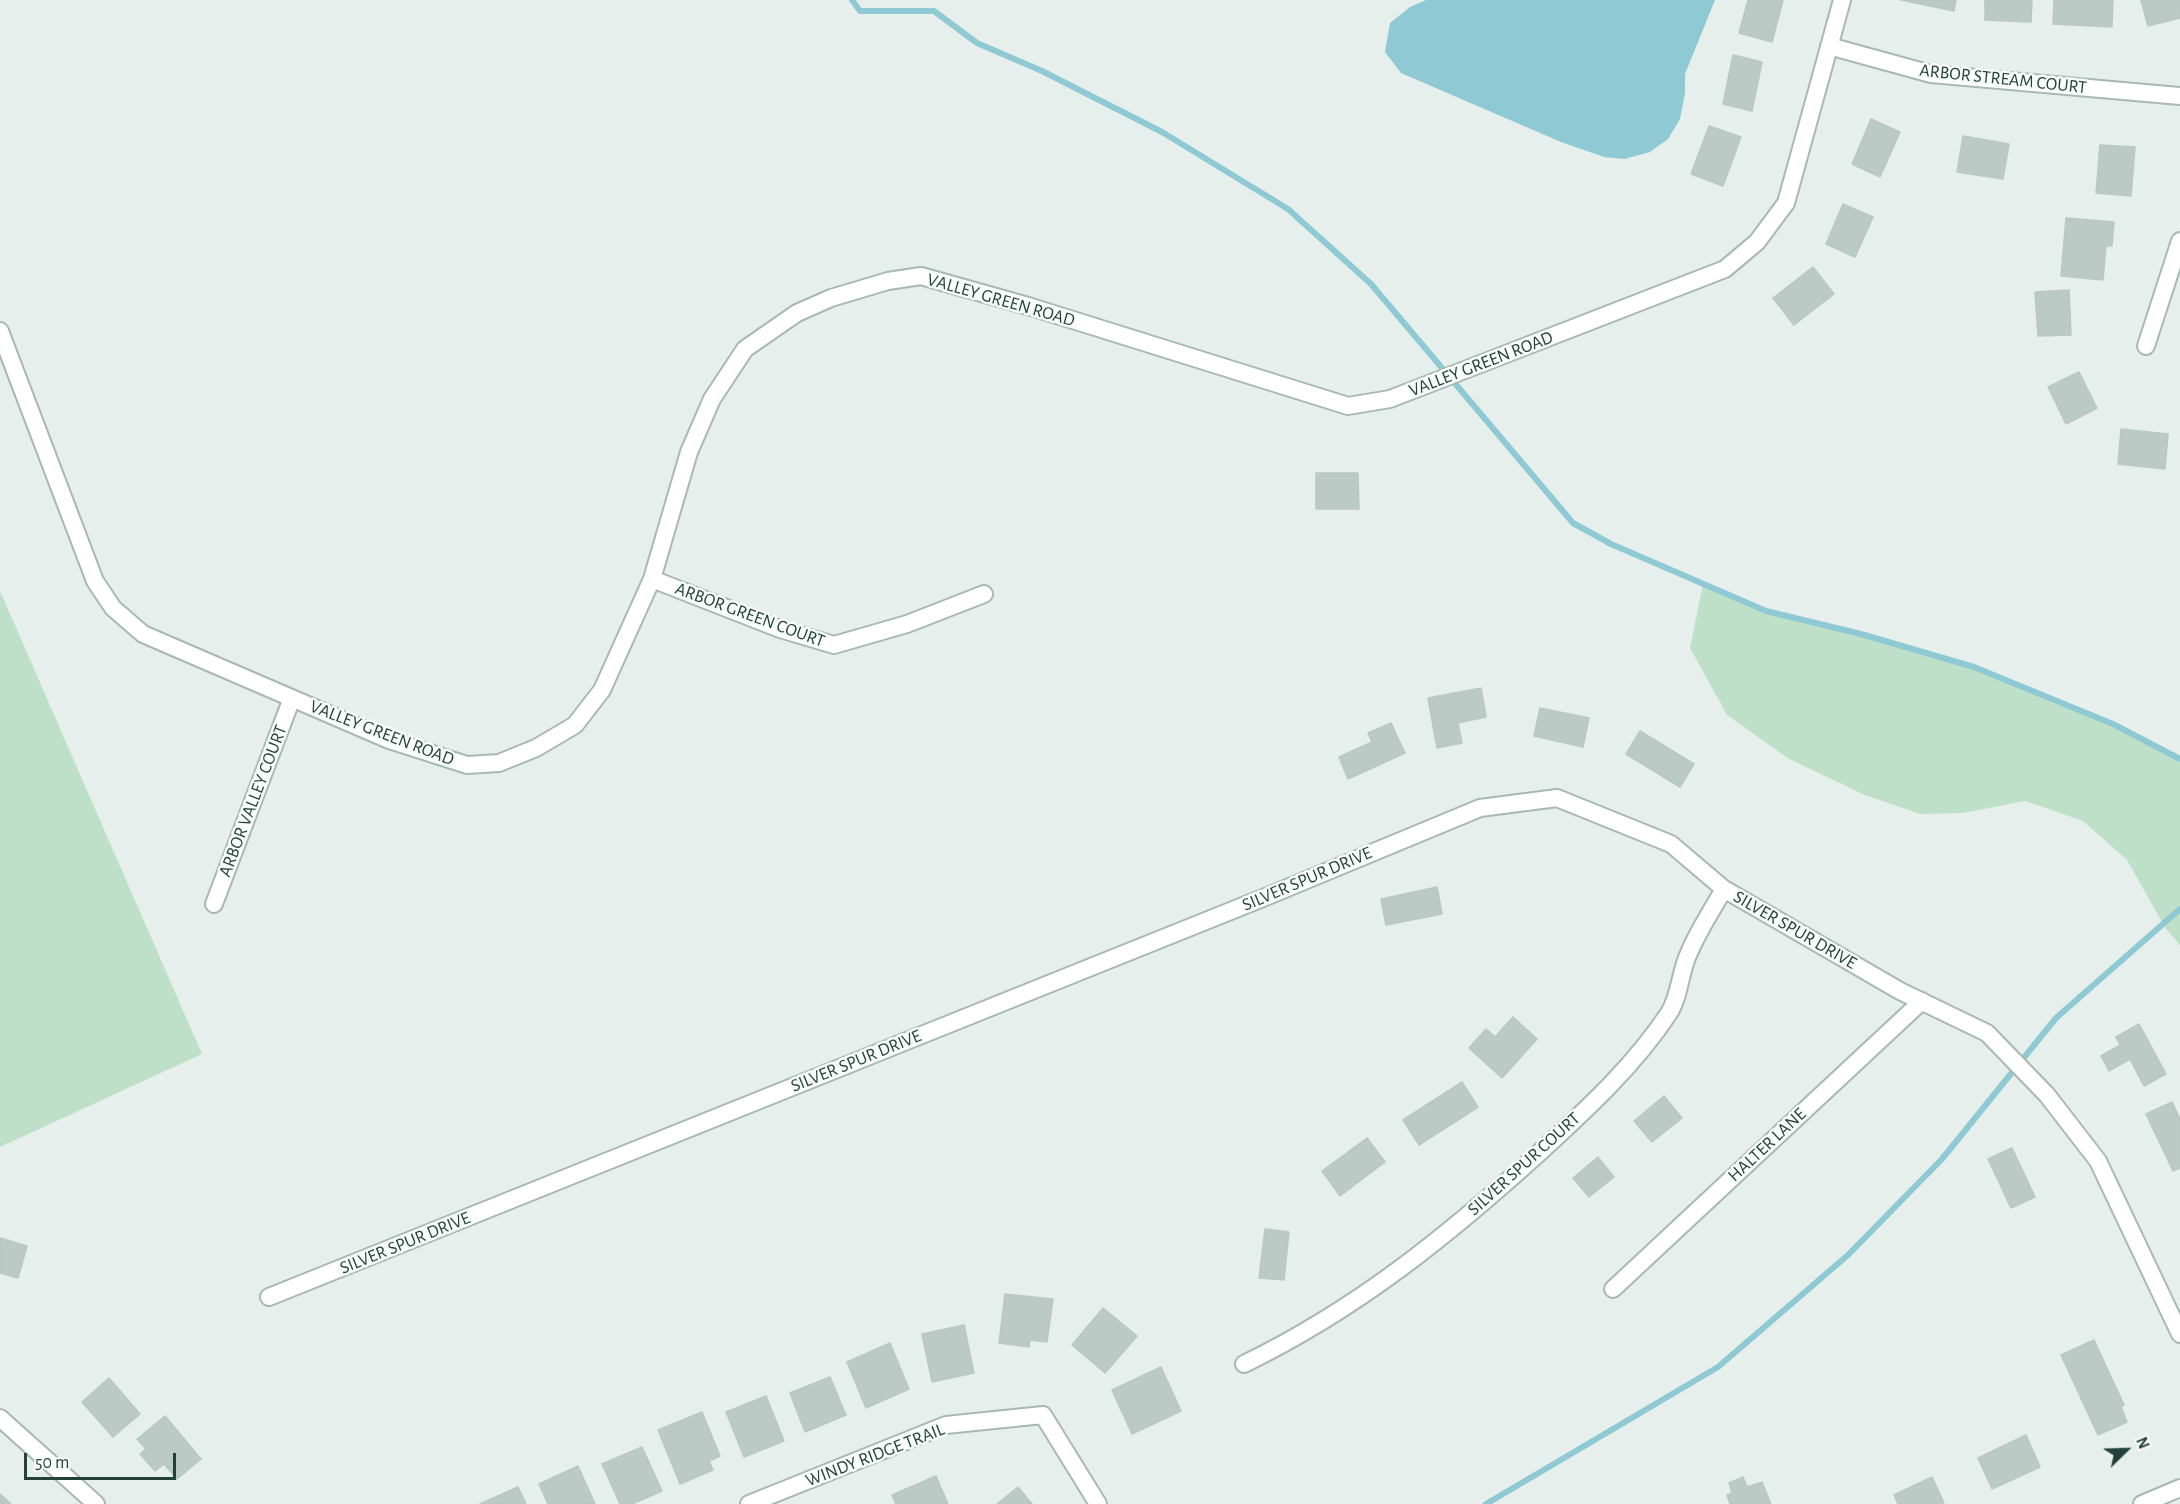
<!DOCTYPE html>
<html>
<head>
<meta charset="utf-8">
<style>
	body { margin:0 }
	#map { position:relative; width:2180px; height:1504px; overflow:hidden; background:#e6efeb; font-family:"Alegreya Sans",sans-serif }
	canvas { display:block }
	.north { position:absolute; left:2096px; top:1420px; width:60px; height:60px; -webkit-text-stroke:4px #f7fbf9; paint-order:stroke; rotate:67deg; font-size:16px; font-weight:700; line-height:24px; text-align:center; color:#24423a }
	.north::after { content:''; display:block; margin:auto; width:21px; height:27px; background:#24423a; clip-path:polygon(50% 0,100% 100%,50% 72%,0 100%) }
	.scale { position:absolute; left:24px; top:1453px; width:152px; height:27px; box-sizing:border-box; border:3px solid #24423a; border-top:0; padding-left:8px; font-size:18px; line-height:21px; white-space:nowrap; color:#24423a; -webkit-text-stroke:4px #f7fbf9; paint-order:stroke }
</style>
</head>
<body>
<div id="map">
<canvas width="2180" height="1504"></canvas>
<div class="north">N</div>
<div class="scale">50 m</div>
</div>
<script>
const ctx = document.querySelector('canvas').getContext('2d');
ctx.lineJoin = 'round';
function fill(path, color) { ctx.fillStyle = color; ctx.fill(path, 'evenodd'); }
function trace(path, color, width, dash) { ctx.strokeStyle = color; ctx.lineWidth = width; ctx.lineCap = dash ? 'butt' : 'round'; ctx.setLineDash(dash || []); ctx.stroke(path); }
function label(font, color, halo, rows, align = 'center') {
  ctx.font = font + ' "Alegreya Sans",sans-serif'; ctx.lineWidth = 5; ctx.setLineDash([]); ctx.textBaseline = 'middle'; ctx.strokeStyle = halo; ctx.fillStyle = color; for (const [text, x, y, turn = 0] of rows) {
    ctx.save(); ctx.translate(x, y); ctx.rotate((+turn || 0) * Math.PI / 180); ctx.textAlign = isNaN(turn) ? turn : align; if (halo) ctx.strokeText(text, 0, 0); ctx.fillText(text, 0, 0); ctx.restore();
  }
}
fill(new Path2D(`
	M1703,584L1776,614L1861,634L1974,667L2113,724L2180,759V945L2166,929L2127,860L2083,821L2025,801L1963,813L1920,814L1865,795L1789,759L1727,715L1690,648Z
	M0,591L202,1054L0,1147Z`), '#bfe0c8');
fill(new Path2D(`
	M1426,0H1715L1685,74V93L1680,119L1668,139L1650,152L1624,159L1604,157L1561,142L1401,73L1385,52L1390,23L1410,7Z`), '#8ec9d4');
trace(new Path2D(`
	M852,0L860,11H934L977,43L1042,71L1162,132L1288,209L1371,284L1573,523L1611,544L1766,611L1861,634L1974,667L2113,724L2180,759
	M1486,1504L1718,1367L1848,1255L1942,1159L2056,1018L2180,909`), '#8ec9d4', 6);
const building = new Path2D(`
	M1748,0H1783L1772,42L1739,33Z
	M1901,0H1956L1954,11Z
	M1985,0H2032L2031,22L1985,20Z
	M2054,0H2113L2112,27L2053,24Z
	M2141,0H2180V18L2148,26Z
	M1733,55L1762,62L1752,111L1723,104Z
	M1871,119L1900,132L1880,177L1852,164Z
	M1709,126L1741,137L1723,186L1691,174Z
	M1963,136L2009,144L2003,179L1957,172Z
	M2100,145L2135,147L2131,196L2096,193Z
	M1843,204L1873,217L1855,257L1826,244Z
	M2066,218L2114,222L2112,246H2106L2103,280L2061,276Z
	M1813,267L1834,294L1794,325L1773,298Z
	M2069,290L2071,335L2038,336L2035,292Z
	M2079,372L2097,408L2066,424L2048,387Z
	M2121,429L2168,434L2165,469L2118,464Z
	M1316,473H1358L1359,509H1316Z
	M1481,688L1486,717L1458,723L1462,743L1437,748L1428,698Z
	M1540,708L1589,718L1583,747L1534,736Z
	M1391,723L1405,753L1348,779L1339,757L1372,742L1368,733Z
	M1640,731L1694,764L1680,787L1626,754Z
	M1437,887L1442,914L1386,925L1381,899Z
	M1513,1017L1537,1039L1502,1078L1469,1048L1486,1029L1495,1037Z
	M2139,1024L2166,1074L2144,1086L2130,1059L2109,1071L2101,1056L2120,1045L2116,1037Z
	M1462,1082L1478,1107L1419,1145L1403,1120Z
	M1664,1096L1682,1118L1652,1142L1634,1121Z
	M2172,1102L2180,1119V1168L2173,1171L2146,1114Z
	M1367,1138L1385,1162L1340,1196L1322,1171Z
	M2012,1148L2035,1197L2011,1208L1988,1159Z
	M1598,1157L1614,1177L1589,1197L1573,1178Z
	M1265,1229L1289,1232L1284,1280L1259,1278Z
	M0,1238L27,1246L18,1278L0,1273Z
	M1005,1294L1053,1299L1047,1342L1030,1340L1029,1347L999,1343Z
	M1103,1308L1137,1336L1105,1373L1072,1345Z
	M964,1325L974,1373L932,1382L922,1334Z
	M2094,1340L2124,1405L2121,1407L2127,1422L2098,1435L2061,1355Z
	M890,1343L909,1389L866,1408L847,1362Z
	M1161,1367L1181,1411L1132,1434L1112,1390Z
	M830,1377L846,1415L805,1432L790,1393Z
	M109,1378L140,1414L113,1437L82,1402Z
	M766,1396L784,1441L744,1457L726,1412Z
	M702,1412L720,1456L709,1461L713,1470L680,1484L658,1430Z
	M165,1416L201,1459L177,1479L164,1464L155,1471L140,1454L146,1449L137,1439Z
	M2026,1435L2040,1467L1992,1489L1978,1458Z
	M642,1447L662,1491L632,1504H620L602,1464Z
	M578,1466L595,1504H548L539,1484Z
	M936,1476L948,1504H896L892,1495Z
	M1743,1477L1747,1487L1762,1482L1771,1504H1730L1727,1495L1732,1493L1729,1483Z
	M1932,1477L1944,1503L1898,1504L1894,1495Z
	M518,1487L526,1504H480Z
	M1018,1487L1032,1504H997Z
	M0,1494L11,1504H0Z`);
fill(building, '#bbcac4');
trace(building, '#b8c9c2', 1.5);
const street = new Path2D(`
	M1829,46L1931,74L2180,96
	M0,331L95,581L113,608L143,634L389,740L467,765L499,763L536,748L575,725L602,690L652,579L689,452L712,399L745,349L797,313L831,298L888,281L921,276L1028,306L1348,406L1390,399L1725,269L1757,242L1786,203L1842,0
	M2146,346L2180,241
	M652,579L780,629L834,645L907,624L984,594
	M214,904L292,698
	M1613,1289L1922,1001
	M269,1297L1263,898L1480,808L1557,798L1671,844L1724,889L1900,991L1987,1033L2047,1095L2098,1161L2180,1334
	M1244,1364C1357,1309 1446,1237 1539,1153C1586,1110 1634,1066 1669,1013C1680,996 1680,971 1689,953C1698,931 1712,910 1724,889
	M0,1418L96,1504
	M749,1504L946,1425L1043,1415L1098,1504
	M2142,1504L2180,1488`);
trace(street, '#a8b8b2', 20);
trace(street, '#fff', 16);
label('18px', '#24423a', '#f7fbf9', [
	["ARBOR STREAM COURT",2003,79,6],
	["VALLEY GREEN ROAD",1001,300,16],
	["VALLEY GREEN ROAD",1481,364,-21],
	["ARBOR GREEN COURT",750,615,20],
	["VALLEY GREEN ROAD",382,733,21],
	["ARBOR VALLEY COURT",253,801,-69],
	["SILVER SPUR DRIVE",1307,879,-23],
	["SILVER SPUR DRIVE",1795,930,30],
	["SILVER SPUR DRIVE",856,1061,-22],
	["HALTER LANE",1767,1145,-43],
	["SILVER SPUR COURT",1524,1164,-42],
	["SILVER SPUR DRIVE",405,1243,-22],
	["WINDY RIDGE TRAIL",875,1455,-21]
]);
</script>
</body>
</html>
